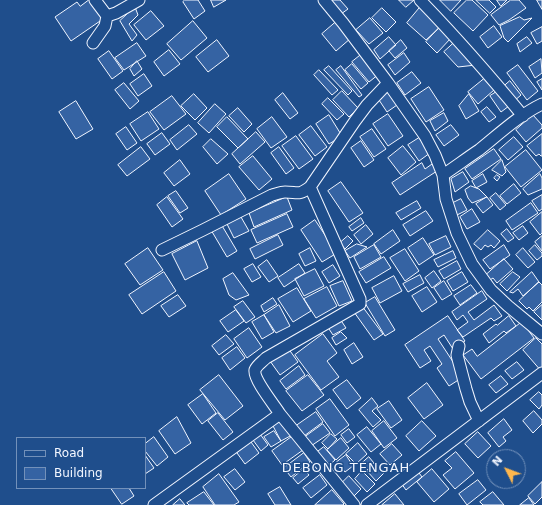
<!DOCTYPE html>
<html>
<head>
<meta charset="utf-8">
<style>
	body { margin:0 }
	#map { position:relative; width:542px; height:505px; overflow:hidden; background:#1f4e8c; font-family:"DejaVu Sans",sans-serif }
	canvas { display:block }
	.legend { position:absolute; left:16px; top:437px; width:130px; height:52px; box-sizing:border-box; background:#1f4e8c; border:1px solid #7391ba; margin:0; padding:5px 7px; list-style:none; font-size:12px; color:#f2f6ff }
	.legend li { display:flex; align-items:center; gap:8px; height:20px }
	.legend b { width:20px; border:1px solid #7391ba }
	.north { position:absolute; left:486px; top:449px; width:40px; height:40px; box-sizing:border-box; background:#1f4e8c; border:1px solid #7391ba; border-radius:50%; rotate:312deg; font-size:11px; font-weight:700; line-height:16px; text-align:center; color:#f2f6ff }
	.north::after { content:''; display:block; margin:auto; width:14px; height:18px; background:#ffb74d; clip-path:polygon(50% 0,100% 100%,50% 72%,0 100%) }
</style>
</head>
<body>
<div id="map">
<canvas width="542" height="505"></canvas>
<ul class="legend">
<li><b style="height:5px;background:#1f4e8c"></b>Road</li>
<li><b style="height:11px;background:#3563a3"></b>Building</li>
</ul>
<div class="north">N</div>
</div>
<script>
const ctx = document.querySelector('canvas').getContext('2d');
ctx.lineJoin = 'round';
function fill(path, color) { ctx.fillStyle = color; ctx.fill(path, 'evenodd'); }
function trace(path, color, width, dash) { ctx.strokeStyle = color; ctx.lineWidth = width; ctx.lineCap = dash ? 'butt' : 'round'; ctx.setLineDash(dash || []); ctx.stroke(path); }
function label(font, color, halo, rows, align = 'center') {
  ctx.font = font + ' "DejaVu Sans",sans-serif'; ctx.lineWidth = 3; ctx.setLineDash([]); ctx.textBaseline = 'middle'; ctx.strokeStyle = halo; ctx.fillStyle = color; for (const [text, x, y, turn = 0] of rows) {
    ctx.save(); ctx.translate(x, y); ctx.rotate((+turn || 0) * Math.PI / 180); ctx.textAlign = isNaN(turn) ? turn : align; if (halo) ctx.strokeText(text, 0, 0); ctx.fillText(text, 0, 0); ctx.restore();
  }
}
const building = new Path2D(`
	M89,0H90L103,19L71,41L55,17L77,2L80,6Z
	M185,0H198L205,11L194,19L183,2Z
	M211,0H226L214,7Z
	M329,0H340L348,9L341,14Z
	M399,0H414L406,7Z
	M440,0H461L451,11Z
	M467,0H472L488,15L473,31L454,13Z
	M476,0H489L496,7L490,13Z
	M497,0H507L501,6Z
	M511,0H519L526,8L509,20L499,25L491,15Z
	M537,0H542V9Z
	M422,5L440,27L426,40L407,23Z
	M135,7L138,15L129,24L137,35L132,41L120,21Z
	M382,8L396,22L386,32L372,18Z
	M151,11L164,26L146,40L134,25Z
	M520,17L524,20L532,18L508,42L504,38L500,26Z
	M370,18L383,33L369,44L356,30Z
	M193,21L207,38L181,60L167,44Z
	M336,22L351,38L336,51L322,34Z
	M494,26L502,37L488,48L480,37Z
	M440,27L451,38L437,53L426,42Z
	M542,27V41L537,44L531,33Z
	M389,37L396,45L380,59L374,50Z
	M527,37L532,43L520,52L517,44Z
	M217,40L229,56L208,72L196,57Z
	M401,40L407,48L395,58L389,51Z
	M455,42L476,65L458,67L444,52Z
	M137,43L146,56L124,70L115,58Z
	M169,50L180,64L164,76L154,62Z
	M109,51L123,71L112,79L98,59Z
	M404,53L410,62L395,75L388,65Z
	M362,54L379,74L369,82L352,62Z
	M541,59L542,73L535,78L529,67Z
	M137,61L142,69L134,76L130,69Z
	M352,64L368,83L361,89L345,70Z
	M518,65L538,91L527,100L507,73Z
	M329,66L352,91L348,95L324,70Z
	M341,66L362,95L359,97L336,70Z
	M319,70L338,90L332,95L314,75Z
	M412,72L421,83L405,95L397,83Z
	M144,74L152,86L138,96L130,84Z
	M484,79L494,90L478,104L468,92Z
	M542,79V90L537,82Z
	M510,81L521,95L513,102L502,88Z
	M124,83L139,101L130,109L115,90Z
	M429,87L444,110L426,122L411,99Z
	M342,91L358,108L349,117L333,100Z
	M387,91L397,105L387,112L377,97Z
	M498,91L509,106L501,112L490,96Z
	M283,93L298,113L290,119L275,100Z
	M194,94L207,108L195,120L181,106Z
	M469,94L479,111L466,119L459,106Z
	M172,96L186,114L164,130L150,112Z
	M328,98L344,114L337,120L322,104Z
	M76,101L93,129L76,139L59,112Z
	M215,104L226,114L209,133L198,123Z
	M487,107L496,117L489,122L481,112Z
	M238,108L252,124L244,132L229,116Z
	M148,112L159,129L141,141L130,124Z
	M444,113L448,121L435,131L430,121Z
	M388,114L403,136L388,146L373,124Z
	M329,115L342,136L329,144L316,124Z
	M533,115L542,125V128L526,142L516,130Z
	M227,117L248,139L238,148L217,127Z
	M272,117L287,137L271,148L257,129Z
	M189,125L197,134L177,150L170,140Z
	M451,125L459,135L444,146L436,135Z
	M311,126L327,147L315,156L299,135Z
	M126,127L137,143L127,150L116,134Z
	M372,129L386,149L374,157L360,137Z
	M256,132L265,142L240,164L232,154Z
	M162,133L170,144L155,155L147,144Z
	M542,134V156H541L539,154L536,156L527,146Z
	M296,136L313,159L299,169L282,146Z
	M514,137L523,147L508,160L499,150Z
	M419,138L430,153L419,161L408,145Z
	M211,139L228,154L217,164L203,147Z
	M361,141L374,160L364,167L351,148Z
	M403,146L416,162L401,175L388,158Z
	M141,147L150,159L127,176L118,165Z
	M279,147L294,168L286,174L271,153Z
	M494,149L501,159L472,179L465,169Z
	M526,150L542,170L521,187L505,167Z
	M253,156L272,179L259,190L239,167Z
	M180,160L190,174L174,186L164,173Z
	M502,160L506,172L502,176L492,170Z
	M422,163L425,169L432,164L437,171L400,195L392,183Z
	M463,172L469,182L455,192L451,179Z
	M229,174L246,199L221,215L205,191Z
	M483,174L487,182L476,188L472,181Z
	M540,174L542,178V189L528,195L523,189Z
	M497,175L500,177L497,181L494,178Z
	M341,182L363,213L349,222L328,191Z
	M514,184L521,193L507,204L500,196Z
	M471,186L479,189L487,197L472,203L468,198L465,190Z
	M176,191L188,208L180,213L168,196Z
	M496,193L506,205L500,210L490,198Z
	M542,195V209L539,211L532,201Z
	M167,197L183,219L172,227L157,205Z
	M287,197L292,210L254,227L249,213Z
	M487,197L493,205L483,213L476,204Z
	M461,199L467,210L455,216L449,205Z
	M417,201L421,208L401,220L396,213Z
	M531,203L538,213L512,230L506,221Z
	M472,209L480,222L467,229L460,217Z
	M426,211L433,221L410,236L403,225Z
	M542,212V233L540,235L530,222Z
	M287,214L293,227L257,243L251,230Z
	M241,217L249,231L234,238L227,224Z
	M361,218L364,223L352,231L349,227Z
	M315,220L337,253L322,262L301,230Z
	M221,224L237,251L227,257L211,230Z
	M366,225L373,234L361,244L354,235Z
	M523,226L528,233L519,240L513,233Z
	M507,229L514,238L508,242L501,234Z
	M393,230L400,241L381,254L374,244Z
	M488,230L500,241L494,248L491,245L488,247L485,245L481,250L474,244Z
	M278,235L283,245L255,259L250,249Z
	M348,236L353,241L345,249L340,243Z
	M446,236L451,247L435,255L429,244Z
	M542,236V251L535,242Z
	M423,238L434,255L419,265L408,248Z
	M197,241L208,268L185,280L172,254Z
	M357,244L367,247L350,258L345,251Z
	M374,245L381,257L360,269L354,257Z
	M504,245L510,255L490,269L483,260Z
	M535,245L542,253V256L537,260L529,251Z
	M148,248L163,270L140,285L125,264Z
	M310,248L316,261L305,266L299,254Z
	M523,248L535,262L528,268L516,255Z
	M405,249L419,271L405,281L390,258Z
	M453,251L456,258L438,267L434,260Z
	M384,257L391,268L366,283L359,272Z
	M504,259L513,269L497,283L493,278L490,280L486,275Z
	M267,260L278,276L269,282L258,267Z
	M457,261L461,269L444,279L439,271Z
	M253,264L261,277L252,282L244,269Z
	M299,264L305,273L284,287L278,278Z
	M333,265L340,276L329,283L322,272Z
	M315,269L324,286L304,296L295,279Z
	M434,271L441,281L432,288L425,278Z
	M164,272L176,291L142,314L129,295Z
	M462,272L468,282L453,291L447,281Z
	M513,272L520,277L507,291L500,284Z
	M532,272L539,282L523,296L518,289L513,293L510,292Z
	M233,273L249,295L236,300L229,295L223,279Z
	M420,275L424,283L408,292L403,284Z
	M394,276L402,291L380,303L372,288Z
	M343,281L352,301L339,306L330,286Z
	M444,281L452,294L442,300L434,288Z
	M539,282L542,285V302L533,311L529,307L527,309L519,301Z
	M471,285L477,293L460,305L454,296Z
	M327,287L337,306L316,318L304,299Z
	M427,287L437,302L422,312L412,296Z
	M297,288L311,311L293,322L278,299Z
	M482,291L487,299L468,312L474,320L494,305L502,316L494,321L491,318L463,337L457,330L468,322L463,315L457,320L452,312Z
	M178,295L186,306L169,317L161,306Z
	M375,297L395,330L385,336L365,303Z
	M273,298L277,304L264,312L261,306Z
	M243,301L255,317L246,323L234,307Z
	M279,305L290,326L276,333L264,315Z
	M542,305V320L534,312Z
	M362,306L383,334L374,340L354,312Z
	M236,310L244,321L228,332L220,321Z
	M264,315L274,332L262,339L252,322Z
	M448,316L465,341L453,349L444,335L438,339L463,377L449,386L437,368L442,364L430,346L424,350L431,361L420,368L405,345Z
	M509,316L516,326L506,333L504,331L489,343L483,334L496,324L497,325Z
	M340,319L346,328L333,335L327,326Z
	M522,322L534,338L481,379L463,355L472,349L477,356Z
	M249,328L262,347L247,358L234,339Z
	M341,332L347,338L336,345L332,338Z
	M323,334L337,353L327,361L339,377L321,390L295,355Z
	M226,335L234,344L219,355L212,346Z
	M536,338L542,344V372L523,350Z
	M354,343L363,357L352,364L344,350Z
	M237,347L245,358L230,370L222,358Z
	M288,348L298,362L280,375L270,361Z
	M517,362L524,370L512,379L505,371Z
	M299,366L305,375L286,389L280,381Z
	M219,375L243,406L225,420L200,390Z
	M308,375L324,395L302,411L286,391Z
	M501,376L508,384L496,393L489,385Z
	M347,380L361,398L347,409L333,390Z
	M427,383L443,405L424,419L408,398Z
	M539,392L542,395V405L539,409L530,400Z
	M203,394L216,413L202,424L188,405Z
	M372,398L378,406L372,411L381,420L373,427L359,410Z
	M330,399L349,425L335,436L316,409Z
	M389,401L402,420L391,428L377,409Z
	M534,411L542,420V424L533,433L523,421Z
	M316,412L323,422L304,436L296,426Z
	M218,413L233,432L223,440L208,421Z
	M177,417L191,443L175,454L159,431Z
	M504,419L512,430L503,437L506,441L499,447L488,433Z
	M283,420L292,435L281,441L273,426Z
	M384,421L397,438L384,448L372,431Z
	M422,421L436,436L419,451L406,436Z
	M323,424L330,433L311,446L305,437Z
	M367,427L381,444L371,452L357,435Z
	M349,429L355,437L347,443L341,435Z
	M274,431L281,441L271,447L264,437Z
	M478,432L491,446L478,458L465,444Z
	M260,434L268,445L261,451L253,440Z
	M331,434L337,439L328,449L322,443Z
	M293,436L303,450L282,465L272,451Z
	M154,437L168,457L157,466L145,451V444Z
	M341,438L349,448L336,460L327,450Z
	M251,442L259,453L245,464L237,453Z
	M358,443L367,454L356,464L346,454Z
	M392,444L402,455L390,465L380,454Z
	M324,447L335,460L327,467L316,453Z
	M456,452L474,473L455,489L443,475L452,468L445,461Z
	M304,453L310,462L291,477L284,468Z
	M145,455L154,468L145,474Z
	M346,455L353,466L345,472L337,462Z
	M369,457L374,463L366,471L360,465Z
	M376,464L384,473L376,481L367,471Z
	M235,469L245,482L235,490L224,477Z
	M304,469L309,475L298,484L293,478Z
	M432,469L449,489L434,502L417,482Z
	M417,470L422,477L406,490L401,483Z
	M362,471L375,484L367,492L355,479Z
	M219,474L239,502L234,505H215L203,487Z
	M320,475L327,485L311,498L303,488Z
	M349,476L361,489L353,497L341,484Z
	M478,480L486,490L467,505L459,494Z
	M542,482V497L535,504L528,496Z
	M280,487L291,505H275L268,494Z
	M111,488H129L134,496L122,504Z
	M332,490L344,504L343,505H315Z
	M204,492L214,505H189L187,503Z
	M493,492L504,505H483L480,502Z
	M395,494L404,505H382Z
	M529,498L534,505H520Z
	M180,499L185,505H173Z`);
fill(building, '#3563a3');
trace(building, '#f2f6ff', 1);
const minor = new Path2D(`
	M95,0L107,16L116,13L139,0
	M324,0L343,23L388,83L425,136L435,155L443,175L446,199L457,233L472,264L491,290L508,306L542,334
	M420,0C456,37 490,76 523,116
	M93,43L105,26L107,16
	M443,175C455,167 467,158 479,150C499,134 519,115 542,104
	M162,250L203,230L272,195C276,194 281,192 285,192C298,192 298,196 310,187L355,121L367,105L388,83
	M459,346L457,355L466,389L470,402L479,421
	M280,414C275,406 253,379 255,370C257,365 262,362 266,358L360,304V299L310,187
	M154,505L280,414L354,505
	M367,505L542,373`);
trace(minor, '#f2f6ff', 13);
trace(minor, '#1f4e8c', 11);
ctx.letterSpacing = '1px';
label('13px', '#f2f6ff', '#1f4e8c', [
	["DEBONG TENGAH",346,469]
]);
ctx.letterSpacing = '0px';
</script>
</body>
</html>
